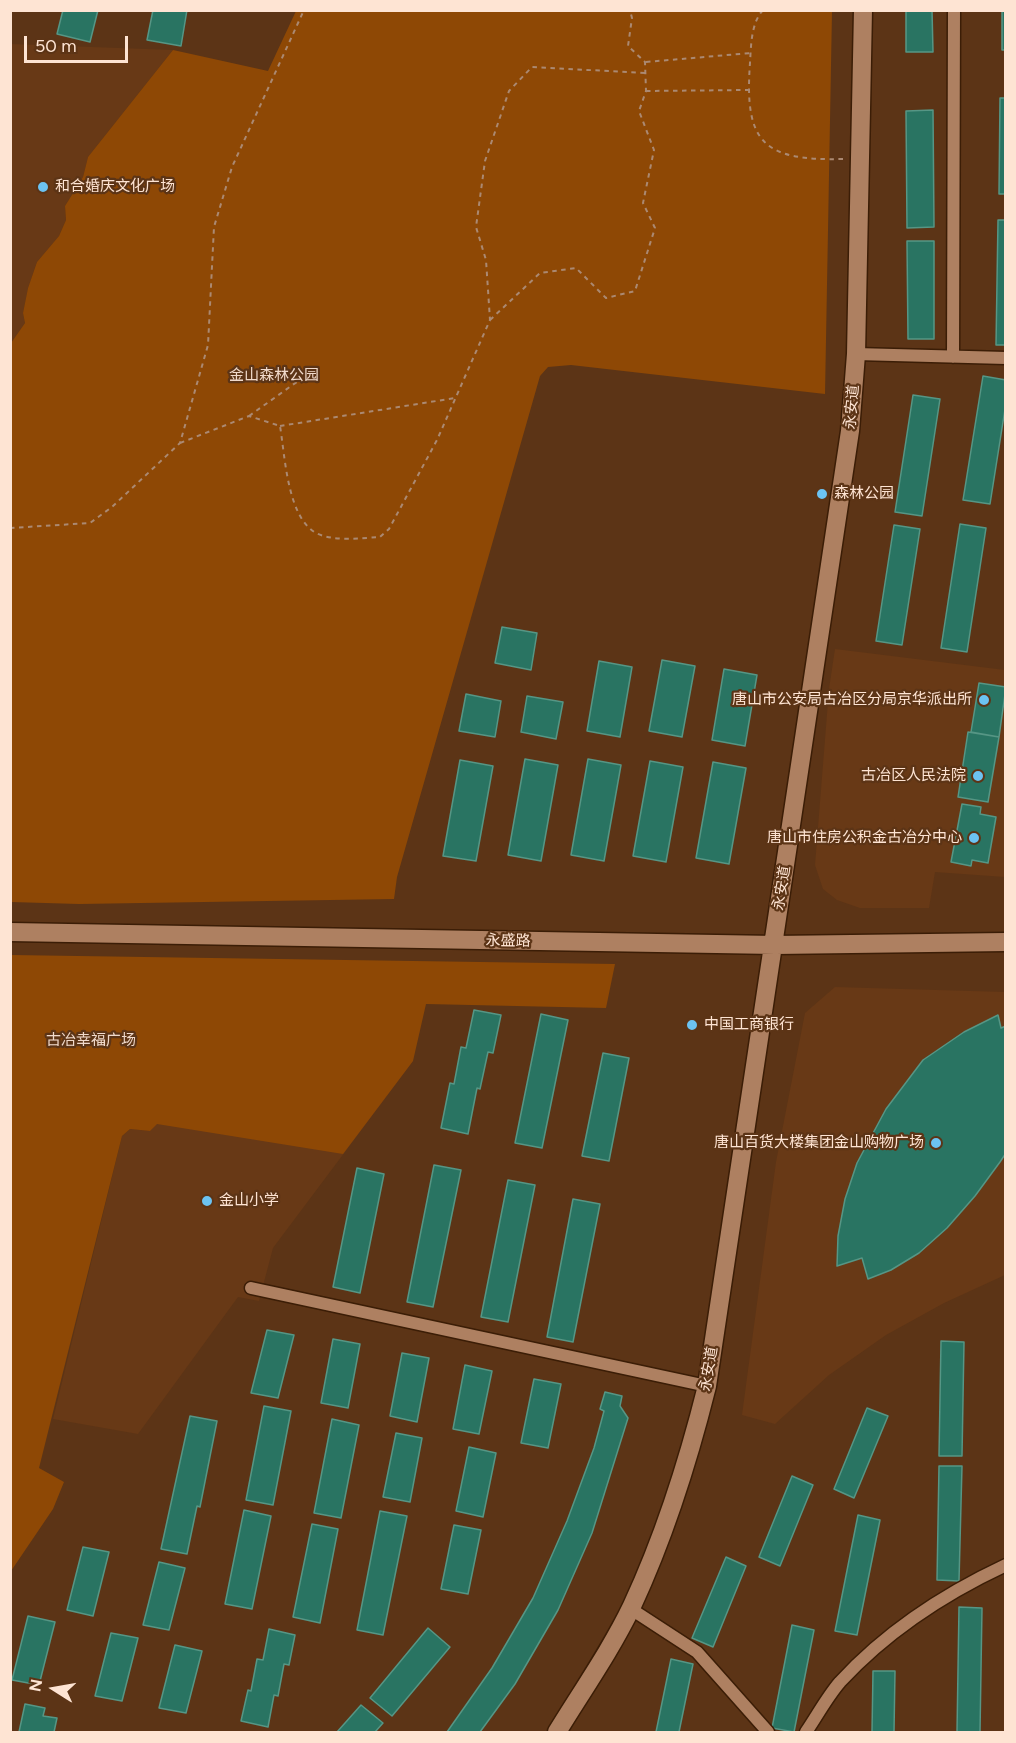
<!DOCTYPE html>
<html>
<head>
<meta charset="utf-8">
<style>
	body { margin:0 }
	#map { position:relative; width:1016px; height:1743px; overflow:hidden; background:#5c3416; font-family:Figtree,sans-serif }
	canvas { display:block }
	.frame { position:absolute; inset:0; border:12px solid #fee4d3; pointer-events:none }
	.north { position:absolute; left:24px; top:1659px; width:60px; height:60px; -webkit-text-stroke:4px #5c3416; paint-order:stroke; rotate:281deg; font-size:16px; font-weight:700; line-height:24px; text-align:center; color:#fee4d3 }
	.north::after { content:''; display:block; margin:auto; width:21px; height:27px; background:#fee4d3; clip-path:polygon(50% 0,100% 100%,50% 72%,0 100%) }
	.scale { position:absolute; left:24px; top:36px; width:104px; height:27px; box-sizing:border-box; border:3px solid #fee4d3; border-top:0; padding-left:8px; font-size:18px; line-height:21px; white-space:nowrap; color:#fee4d3; -webkit-text-stroke:4px #5c3416; paint-order:stroke }
</style>
</head>
<body>
<div id="map">
<canvas width="1016" height="1743"></canvas>
<div class="frame"></div>
<div class="north">N</div>
<div class="scale">50 m</div>
</div>
<script>
const ctx = document.querySelector('canvas').getContext('2d');
ctx.lineJoin = 'round';
function fill(path, color) { ctx.fillStyle = color; ctx.fill(path, 'evenodd'); }
function trace(path, color, width, dash) { ctx.strokeStyle = color; ctx.lineWidth = width; ctx.lineCap = dash ? 'butt' : 'round'; ctx.setLineDash(dash || []); ctx.stroke(path); }
function label(font, color, halo, rows, align = 'center') {
  ctx.font = font + ' Figtree,"Noto Sans SC",sans-serif'; ctx.lineWidth = 4.5; ctx.setLineDash([]); ctx.textBaseline = 'middle'; ctx.strokeStyle = halo; ctx.fillStyle = color; for (const [text, x, y, turn = 0] of rows) {
    ctx.save(); ctx.translate(x, y); ctx.rotate((+turn || 0) * Math.PI / 180); ctx.textAlign = isNaN(turn) ? turn : align; if (halo) ctx.strokeText(text, 0, 0); ctx.fillText(text, 0, 0); ctx.restore();
  }
}
fill(new Path2D(`
	M11,44L173,50L88,157L83,177L65,206L66,220L59,236L37,262L28,288L23,313L25,323L11,343Z
	M835,649L1005,670V877L935,872L929,908H860L837,900L823,889L815,865L829,689Z
	M835,987L1005,992V1275L944,1303L886,1335L829,1375L775,1424L742,1415L776,1162L805,1013Z
	M413,1061L273,1248L259,1301L238,1297L138,1434L53,1419L122,1136L130,1129L150,1131L156,1124Z`), '#683916');
fill(new Path2D(`
	M296,11H832L825,394L571,365L548,367L540,376L397,877L394,899L79,904L11,902V343L25,323L23,313L28,288L37,262L59,236L66,220L65,206L83,177L88,157L173,50L268,71Z
	M11,955L615,964L606,1008L426,1004L413,1061L343,1154L157,1124L150,1131L130,1129L122,1136L39,1468L64,1482L53,1509L11,1571Z`), '#8e4805');
const building = new Path2D(`
	M63,10H98L90,42L57,34Z
	M153,10H187L181,46L147,40Z
	M906,10H932L933,52H906Z
	M1002,10H1006V50H1002Z
	M1000,98H1006V194H999Z
	M933,110L934,227L907,228L906,111Z
	M998,220H1006V345H996Z
	M907,241H934V339H908Z
	M983,376L1006,380V403L990,504L963,500Z
	M913,395L940,399L922,516L895,512Z
	M960,524L986,528L967,652L941,648Z
	M894,525L920,529L902,645L876,641Z
	M502,627L537,633L531,670L495,663Z
	M662,660L695,666L682,737L649,731Z
	M599,661L632,667L620,737L587,731Z
	M724,669L757,675L745,746L712,740Z
	M979,683L1006,687L999,737L971,732Z
	M466,694L501,701L495,737L459,731Z
	M527,696L563,702L556,739L521,732Z
	M968,732L999,737L988,802L958,797Z
	M525,759L558,765L541,861L508,855Z
	M588,759L621,765L604,861L571,855Z
	M460,760L493,766L476,861L443,856Z
	M650,761L683,767L666,862L633,856Z
	M713,762L746,768L729,864L696,858Z
	M962,804L981,807L980,814L996,817L988,863L972,860L971,866L951,862Z
	M474,1010L501,1015L493,1053L488,1052L480,1089L477,1088L468,1134L441,1128L450,1083L454,1084L461,1047L466,1048Z
	M541,1014L568,1020L542,1148L515,1143Z
	M998,1015L1001,1028L1006,1026V1153L1000,1162L975,1196L947,1228L919,1253L891,1270L868,1279L862,1258L837,1266L838,1236L845,1199L857,1163L886,1109L923,1060L964,1032Z
	M603,1053L629,1058L609,1161L582,1156Z
	M434,1165L461,1170L433,1307L407,1302Z
	M357,1168L384,1174L360,1293L333,1287Z
	M508,1180L535,1185L508,1322L481,1317Z
	M573,1199L600,1204L573,1342L547,1337Z
	M267,1330L294,1335L278,1398L251,1393Z
	M333,1339L360,1344L348,1408L321,1403Z
	M941,1341L964,1342L962,1456H939Z
	M402,1353L429,1358L417,1422L390,1416Z
	M465,1365L492,1371L479,1434L453,1429Z
	M534,1379L561,1384L548,1448L521,1443Z
	M605,1392L622,1396L620,1406L628,1418L592,1533L558,1610L515,1684L480,1732H447L492,1668L533,1598L567,1521L594,1448L604,1411L600,1409Z
	M264,1406L291,1411L273,1505L246,1500Z
	M867,1408L888,1416L854,1498L834,1489Z
	M190,1416L217,1421L200,1507L197,1506L187,1554L161,1549Z
	M332,1419L359,1425L341,1518L314,1513Z
	M396,1433L422,1438L410,1502L383,1497Z
	M469,1447L496,1453L483,1517L456,1511Z
	M939,1466H962L959,1581L937,1580Z
	M792,1476L813,1485L780,1566L759,1557Z
	M244,1510L271,1516L252,1609L225,1604Z
	M380,1511L407,1516L383,1635L357,1630Z
	M858,1515L880,1520L857,1635L835,1631Z
	M312,1524L338,1529L320,1623L293,1617Z
	M454,1525L481,1530L468,1594L441,1589Z
	M83,1547L109,1552L93,1616L67,1610Z
	M726,1557L746,1566L713,1647L692,1638Z
	M159,1562L185,1568L169,1630L143,1625Z
	M959,1607L982,1608L980,1732H957Z
	M28,1616L55,1622L39,1685L12,1680Z
	M792,1625L814,1630L794,1732L772,1728Z
	M428,1628L450,1647L392,1716L370,1698Z
	M269,1629L295,1635L289,1665L284,1664L278,1696L274,1695L268,1727L241,1721L248,1690L251,1691L257,1659L263,1660Z
	M111,1633L138,1638L122,1701L95,1696Z
	M175,1645L202,1651L186,1713L159,1708Z
	M671,1659L693,1664L679,1732H656Z
	M873,1671H895L894,1732H872Z
	M25,1704L45,1708L43,1716L57,1718L54,1732H19Z
	M361,1705L383,1723L375,1732H337Z`);
fill(building, '#297462');
trace(building, '#569685', 1.5);
const minor = new Path2D(`
	M856,354L1006,358
	M953,357L954,10
	M251,1288L707,1386
	M631,1609L697,1652L768,1732
	M806,1732C817,1716 827,1697 840,1682C886,1632 944,1594 1006,1565`);
const secondary = new Path2D(`
	M10,932L775,945L1006,942
	M557,1732C582,1691 611,1650 632,1606C665,1535 688,1462 707,1386L850,431L856,354L863,10`);
trace(minor, '#3b1d06', 15);
trace(secondary, '#3b1d06', 21);
trace(new Path2D(`
	M763,10C751,23 751,46 750,63C744,144 764,161 844,159
	M646,62L751,53
	M646,91L748,90
	M490,320L540,273L576,268L606,298L635,291L655,228L643,203L654,150L639,111L646,91L645,62L628,46L632,18L630,10
	M249,416L315,369
	M280,426L455,398
	M180,443L249,416L280,426C285,455 287,517 316,533C334,542 361,538 380,537L389,529L437,440L490,320L486,260L476,227L485,161L509,91L532,67L645,73
	M10,528L90,523L112,507L180,443L208,345L214,227L232,167L304,10`), '#ab8972', 2, [4.5, 4.5]);
trace(minor, '#ae8061', 12);
trace(secondary, '#ae8061', 18);
for (const [x, y, r, color] of [
	[43,187,6,"#6cc3f2"],
	[822,494,6,"#6cc3f2"],
	[984,700,6,"#6cc3f2"],
	[978,776,6,"#6cc3f2"],
	[974,838,6,"#6cc3f2"],
	[692,1025,6,"#6cc3f2"],
	[936,1143,6,"#6cc3f2"],
	[207,1201,6,"#6cc3f2"]
]) { const dot = new Path2D(); dot.arc(x, y, r, 0, 2 * Math.PI); ctx.fillStyle = color; ctx.fill(dot); trace(dot, '#5c3416', 2); }
label('15px', '#fee4d3', '#5c3416', [
	["和合婚庆文化广场",55,187],
	["森林公园",834,494],
	["唐山市公安局古冶区分局京华派出所",972,700,"right"],
	["古冶区人民法院",966,776,"right"],
	["唐山市住房公积金古冶分中心",962,838,"right"],
	["中国工商银行",704,1025],
	["唐山百货大楼集团金山购物广场",924,1143,"right"],
	["金山小学",219,1201]
], 'left');
label('15px', '#f1dacb', '#5c3416', [
	["金山森林公园",274,376],
	["古冶幸福广场",91,1041]
]);
label('15px', '#fee4d3', '#5c3416', [
	["永安道",852,407,-85],
	["永安道",782,888,-81],
	["永盛路",508,941,1],
	["永安道",709,1369,-80]
]);
</script>
</body>
</html>
